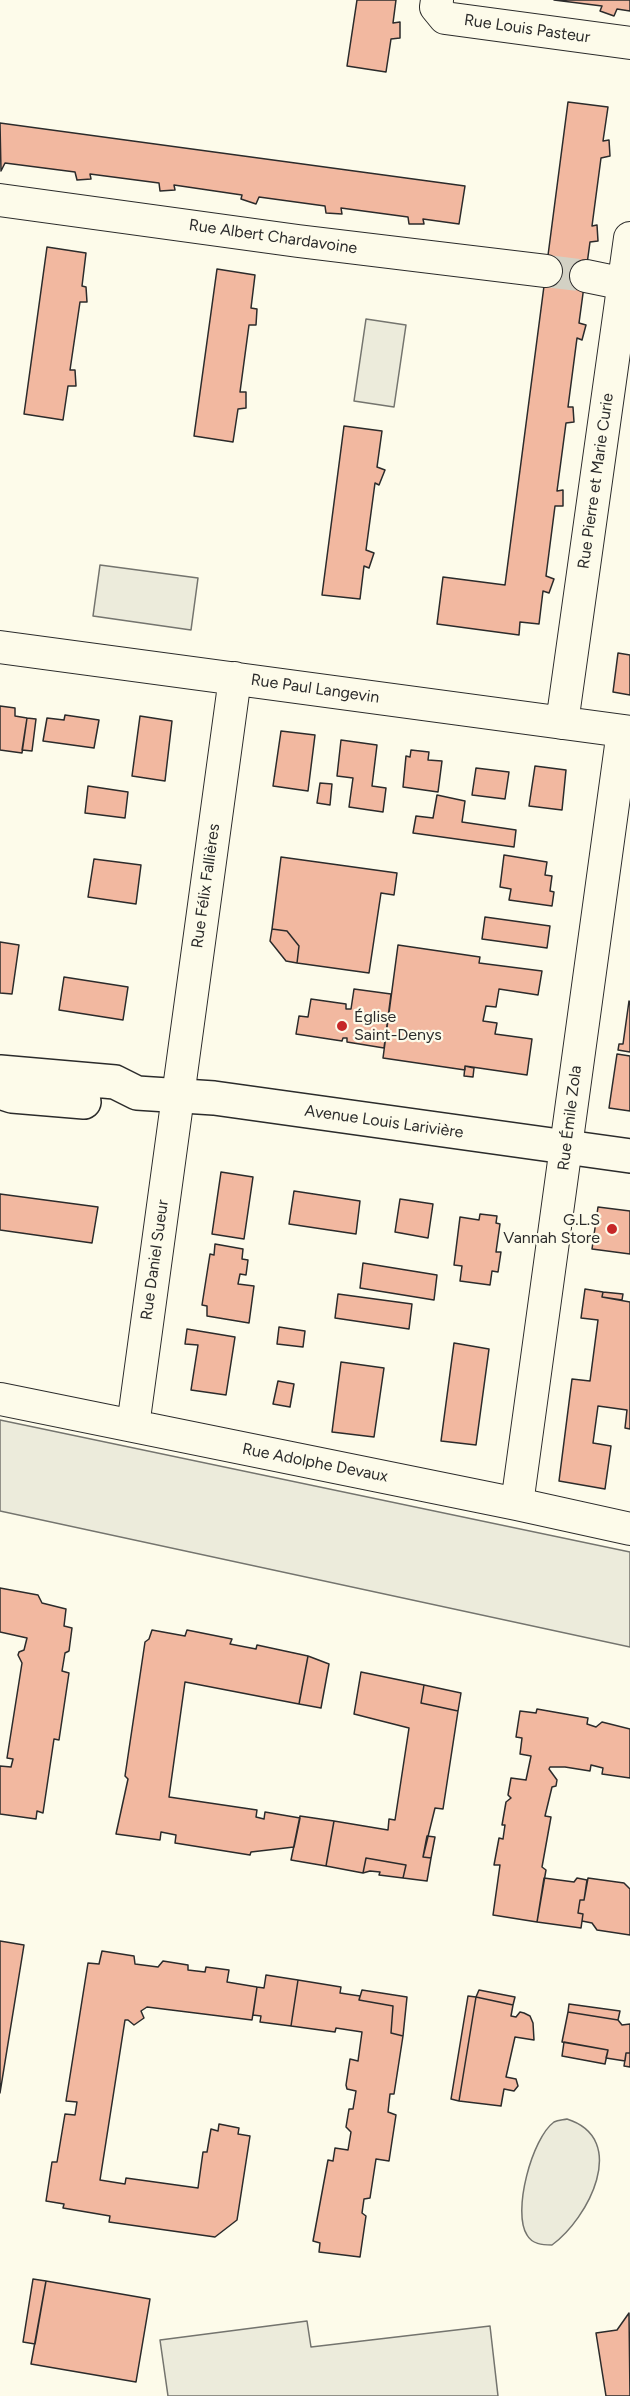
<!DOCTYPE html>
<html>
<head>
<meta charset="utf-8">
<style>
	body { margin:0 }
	canvas { display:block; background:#fdfbea }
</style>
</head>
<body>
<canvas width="630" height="2396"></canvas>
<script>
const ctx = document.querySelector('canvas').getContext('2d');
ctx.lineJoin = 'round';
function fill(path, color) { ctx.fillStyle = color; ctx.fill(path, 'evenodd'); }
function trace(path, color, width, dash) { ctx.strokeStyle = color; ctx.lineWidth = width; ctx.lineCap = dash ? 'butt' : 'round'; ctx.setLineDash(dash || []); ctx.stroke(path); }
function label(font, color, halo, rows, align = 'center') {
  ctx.font = font + ' Figtree,sans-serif'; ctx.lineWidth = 4.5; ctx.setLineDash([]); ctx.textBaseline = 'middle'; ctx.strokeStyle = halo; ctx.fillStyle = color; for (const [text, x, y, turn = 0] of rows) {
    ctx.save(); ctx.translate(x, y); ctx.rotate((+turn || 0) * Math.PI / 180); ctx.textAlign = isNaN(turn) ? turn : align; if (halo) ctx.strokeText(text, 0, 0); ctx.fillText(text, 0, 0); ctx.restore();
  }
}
const green = new Path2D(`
	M366,319L406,325L394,407L354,401Z
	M100,565L198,578L191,630L93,616Z
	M0,1420L630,1552V1647L0,1511Z
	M567,2119C630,2139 588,2219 552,2245C542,2245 532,2244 527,2235C512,2212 532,2138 554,2122C558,2120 563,2120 567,2119Z
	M307,2321L311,2347L490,2326L498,2396H168L160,2340Z`);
fill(green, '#ecebdb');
trace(green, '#74746e', 1.5);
const building = new Path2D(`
	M357,0H396L393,23L400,22V38L391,39L386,72L347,66Z
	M554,0H630V11L617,9L614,16L600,11L602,6Z
	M568,102L608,107L603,141L609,140L610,156L601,158L592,226L597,225L598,241L590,242L579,323L586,325L582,340L577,338L568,407H573L574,422L566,423L557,491L563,490V506H555L546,576L554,579L549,593L543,591L539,624L520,622L519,635L437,624L443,577L505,585Z
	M0,123L465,186L459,224L423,219L424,224H409L408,217L341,208L342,214L326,213L325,206L259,197L256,204L241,199L242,195L174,185L175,190L160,191L159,183L90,174L91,179L77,180L75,172L5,163L1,171Z
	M47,247L86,253L82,286L86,287L87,302H80L70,370H75L76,386H68L63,420L24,414Z
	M217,269L255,275L251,308L257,309L256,325H249L240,392H246V408L238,409L233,442L194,436Z
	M344,426L382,431L377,467L385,470L379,485L375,483L366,550L374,553L369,568L364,566L360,599L322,595Z
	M618,653L630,655V695L613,692Z
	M0,706L15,708V716L27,718L22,753L0,750Z
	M65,715L99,720L94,748L43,741L47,718L64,720Z
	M140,716L172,721L165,781L132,776Z
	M27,718L36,719L32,751L22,750Z
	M281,731L315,735L308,791L273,786Z
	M341,740L377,745L372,786L386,788L383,812L349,807L353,778L337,776Z
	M411,750L429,752L428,760L442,761L438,792L403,787L406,756L410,757Z
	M535,766L566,770L562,810L529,806Z
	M476,768L509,772L505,799L472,795Z
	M320,783L332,784L330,805L317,803Z
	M88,786L128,792L125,818L85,813Z
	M437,795L465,801L462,822L516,830L514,847L413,833L416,816L433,818Z
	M504,855L547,862L545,875L552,876L550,891L554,892L552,906L509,900L511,889L500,887Z
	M281,857L397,873L394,895L381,893L369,973L297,963L299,946L287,931L272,929Z
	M94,859L141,865L136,904L88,897Z
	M485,917L550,926L547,948L482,939Z
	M272,929L287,931L299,946L297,963L286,961L270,941Z
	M0,942L19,945L12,994L0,993Z
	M398,945L480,957L479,963L542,971L538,995L499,989L496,1007L486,1006L483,1021L497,1023L495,1034L532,1039L527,1075L465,1066V1070L383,1058Z
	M64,977L128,987L123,1020L59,1010Z
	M354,989L391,994L384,1048L347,1042V1038H343L342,1041L296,1034L299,1016L308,1017L311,999L346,1004V1009H351Z
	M629,1001L630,1002V1052L618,1050L619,1044H623Z
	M617,1054L630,1056V1111L609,1108Z
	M465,1066L474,1068L473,1077L464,1076Z
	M221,1172L253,1177L244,1239L212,1234Z
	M294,1191L360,1201L356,1234L289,1224Z
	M0,1194L98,1207L92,1243L0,1230Z
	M400,1199L433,1204L428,1238L395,1232Z
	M598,1207L630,1211V1254L592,1249Z
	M480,1214L497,1216L496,1223L500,1224L496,1252H501L498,1272L492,1271L490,1285L460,1281L462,1266L454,1265L460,1217L479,1220Z
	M215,1244L243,1249L242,1259L248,1260L246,1275L240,1274L238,1284L254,1286L249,1323L207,1316V1306L202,1305L210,1254L214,1255Z
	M363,1263L437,1275L434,1300L360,1288Z
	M585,1289L603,1292L602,1297L630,1302V1429L625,1428L627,1410L598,1406L593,1443L611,1446L605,1489L559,1481L572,1379L590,1381L598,1320L581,1318Z
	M603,1292L623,1294L622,1300L602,1297Z
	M338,1294L412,1304L409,1329L335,1318Z
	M279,1327L305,1331L303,1347L277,1344Z
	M187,1329L235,1337L226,1395L191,1390L198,1345L185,1344Z
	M454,1343L489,1349L476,1445L441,1441Z
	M341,1362L384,1368L374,1437L332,1432Z
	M278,1381L294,1384L290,1407L273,1404Z
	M0,1588L38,1595L42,1603L66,1609L64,1626L72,1628L69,1651L65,1653L62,1671L69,1673L59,1740L54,1739L43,1813L37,1811L36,1819L0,1814V1766L11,1767L13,1759L7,1758L22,1663L18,1655L19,1652L24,1650L27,1638L0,1632Z
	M152,1630L185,1636L187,1630L232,1639L230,1644L256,1649L257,1645L308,1656L299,1704L185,1682L169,1797L257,1810L256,1817L264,1819L265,1812L300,1818L294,1847L251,1852L250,1855L175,1843L176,1835L161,1832L160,1840L116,1834L128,1779L125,1776L145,1642L149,1639Z
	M308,1656L329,1664L321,1708L299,1704Z
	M361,1672L424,1685L421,1703L458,1711L443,1809L435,1808L423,1857L431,1858L427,1881L403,1878L406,1865L366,1858L363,1873L326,1866L334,1821L388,1830L389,1819L395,1820L409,1728L354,1714Z
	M424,1685L461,1693L458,1711L421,1703Z
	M537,1709L588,1718L587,1724L596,1727L602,1722L630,1729V1778L602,1774L603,1768L591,1765L590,1771L565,1767H550L549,1769L557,1780L556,1786L552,1787L545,1816L551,1817L542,1867L546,1870L537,1922L493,1915L500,1865H494L499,1838L503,1839L505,1825H502L506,1802L511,1798L508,1795L511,1778L526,1780L531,1756L520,1754L522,1738L516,1737L520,1711L536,1713Z
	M300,1816L334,1821L326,1866L291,1860Z
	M427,1836L435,1837L431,1858L423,1857Z
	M366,1858L406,1865L403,1878L379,1875L380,1872L370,1871L363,1873Z
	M544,1878L574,1882L577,1878L587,1880L584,1900H580L578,1913L583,1914L581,1928L537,1922Z
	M588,1878L624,1883L630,1889V1935L597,1930L592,1923L582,1921L583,1914L578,1913L580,1900H584Z
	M0,1941L24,1945L0,2093Z
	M102,1951L134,1956L135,1964L158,1967L163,1961L188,1965V1970L205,1972L206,1967L229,1970L227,1982L257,1987L252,2020L147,2007L141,2011L144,2018L134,2025L128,2020H125L100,2180L125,2184L126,2178L198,2188L203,2152H207L211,2129L218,2131L219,2124L239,2128L238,2134L250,2136L237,2220L215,2237L109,2222L110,2216L63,2208L64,2204L46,2201L52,2162H57L65,2114L75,2115L77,2102L66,2101L88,1963L99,1964Z
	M266,1975L298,1980L291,2026L260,2022L261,2016L253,2015L257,1987L264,1988Z
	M298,1980L341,1987L340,1993L360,1996L359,2000L393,2006L391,2033L403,2036L394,2094H390L388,2112L396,2115L389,2161L376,2159L370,2198L364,2199L362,2213L366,2216L360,2257L319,2252L320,2243L313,2241L328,2160L333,2161L335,2148L348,2150L351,2132L346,2127L349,2109H353L356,2091L347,2089L346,2085L350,2059L358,2061L362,2032L336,2028L335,2032L291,2026Z
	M362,1990L407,1997L403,2036L391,2033L393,2006L359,2000Z
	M479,1990L515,1997L513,2005L476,1997Z
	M468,1996L476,1997L459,2101L451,2099Z
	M476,1997L513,2005L511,2016L516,2017L520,2012L524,2013L530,2016L533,2023L534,2040L515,2037L506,2077L516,2079L518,2086L514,2091L504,2089L501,2106L459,2101Z
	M569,2004L620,2011L618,2020L568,2012Z
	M568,2012L618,2020L622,2025L630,2024V2053H626L625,2061L606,2058L608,2050L562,2042Z
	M564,2042L608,2050L605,2064L562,2056Z
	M626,2053H630V2067L624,2066Z
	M33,2279L46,2281L35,2344L23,2342Z
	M46,2281L150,2299L136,2382L31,2364Z
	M629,2313L630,2396H606L596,2333L617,2330Z`);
fill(building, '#f2b8a0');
trace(building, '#2b2b2b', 1.5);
trace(new Path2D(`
	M546,271L586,276`), '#d3d1c4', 32, [32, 16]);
const minor = new Path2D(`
	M437,0L436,7L445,18L630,43
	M0,200L298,241L546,271
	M586,276L630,285
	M0,647L630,732
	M562,723L630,238
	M0,1399L517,1504L630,1529
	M133,1426L235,678
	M517,1504L623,731`);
const major = new Path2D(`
	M0,1072L115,1082L137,1093L214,1098L630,1156
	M0,1092L12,1096L84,1102`);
trace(minor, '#2b2b2b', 34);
trace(major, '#2b2b2b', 36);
trace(minor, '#fdfbea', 32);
trace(major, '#fdfbea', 33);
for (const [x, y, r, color] of [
	[342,1026,6,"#c62828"],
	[612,1229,6,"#c62828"]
]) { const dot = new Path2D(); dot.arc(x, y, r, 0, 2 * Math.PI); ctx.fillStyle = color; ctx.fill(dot); trace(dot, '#fdfbea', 2); }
label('16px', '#2b2b2b', '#fdfbea', [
	["Rue Louis Pasteur",527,29,8],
	["Rue Albert Chardavoine",273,237,8],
	["Rue Pierre et Marie Curie",596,481,-82],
	["Rue Paul Langevin",315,689,8],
	["Rue Félix Fallières",206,886,-82],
	["Rue Émile Zola",570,1118,-83],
	["Avenue Louis Larivière",384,1122,8],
	["Rue Daniel Sueur",155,1260,-82],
	["Rue Adolphe Devaux",315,1463,11]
]);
label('16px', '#2b2b2b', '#fdfbea', [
	["Église",354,1017],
	["Saint-Denys",354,1035],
	["G.L.S",600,1220,"right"],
	["Vannah Store",600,1238,"right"]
], 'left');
</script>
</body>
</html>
